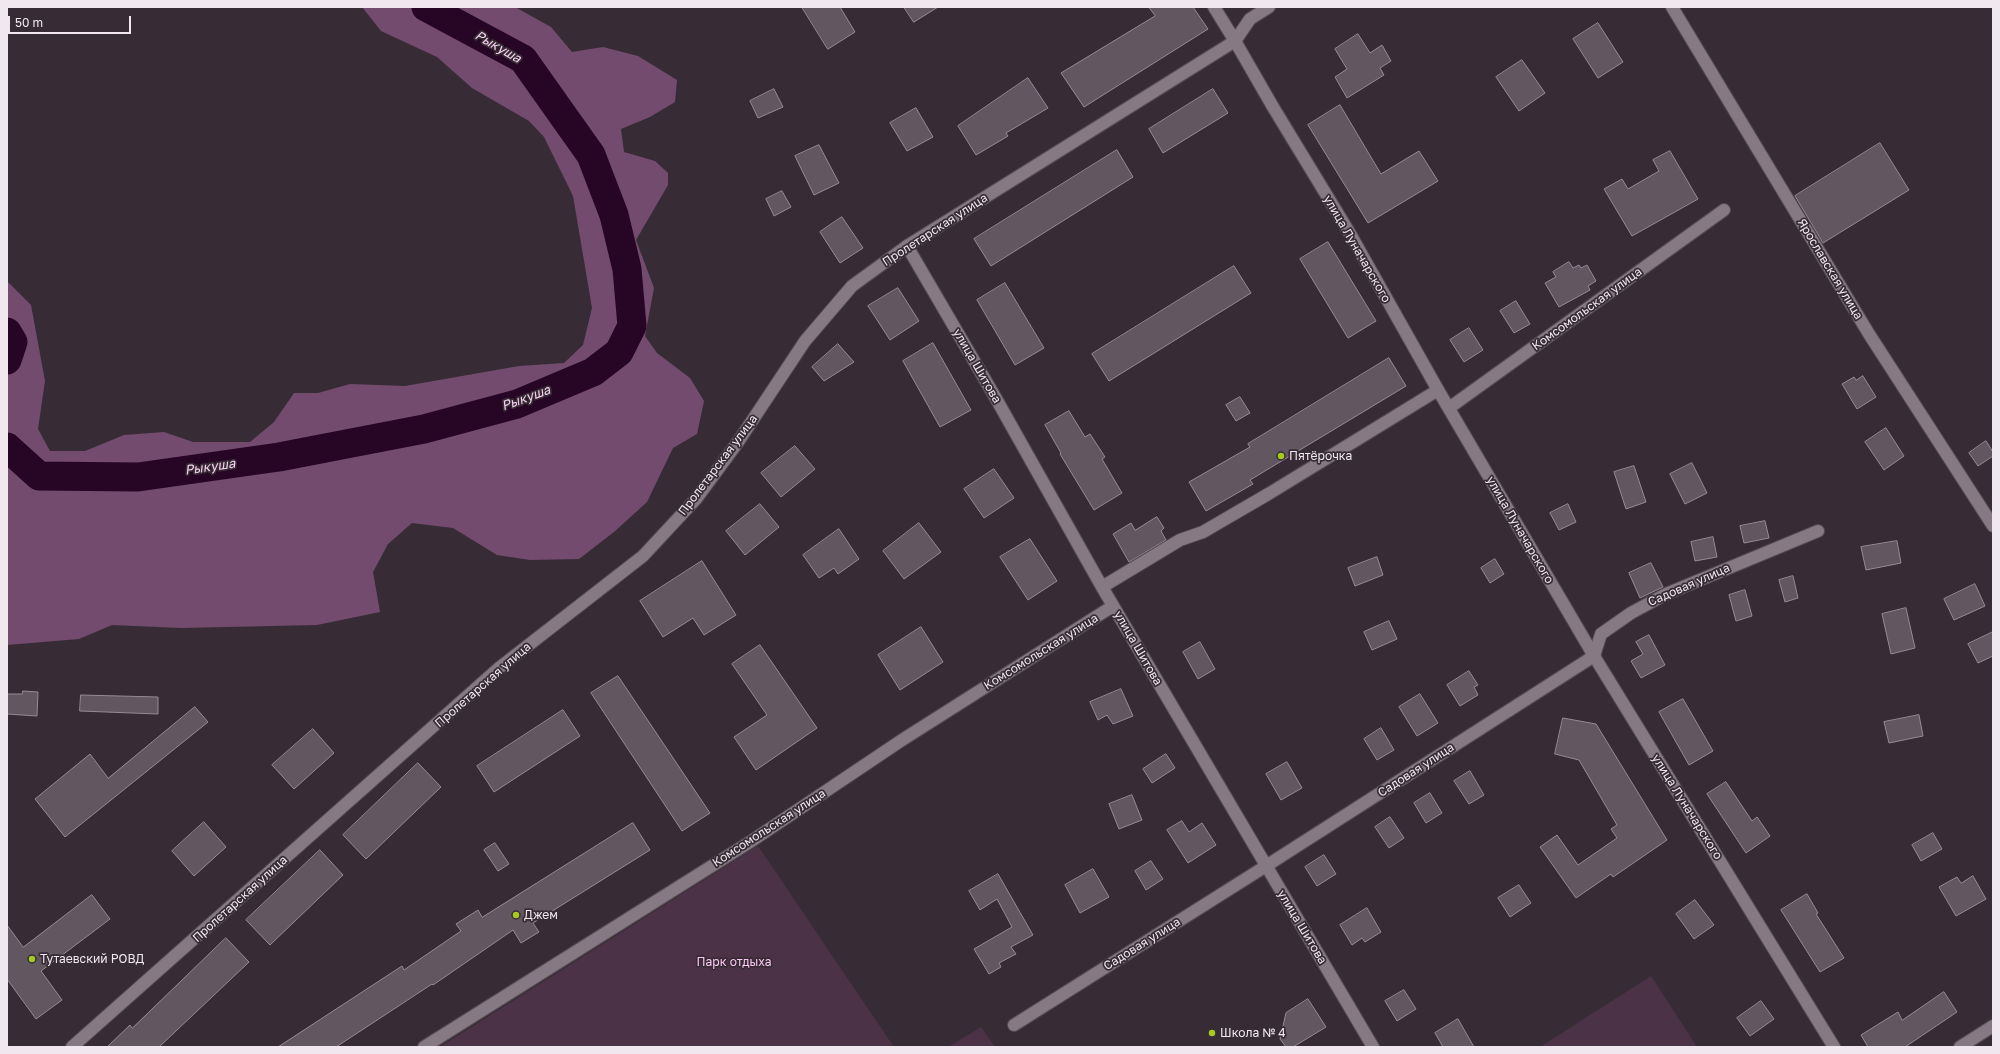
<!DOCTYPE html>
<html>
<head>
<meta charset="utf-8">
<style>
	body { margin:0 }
	#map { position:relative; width:2000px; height:1054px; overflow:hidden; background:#372c35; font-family:"Golos Text",sans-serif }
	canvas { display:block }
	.frame { position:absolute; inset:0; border:8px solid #f0e8ee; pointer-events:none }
	.scale { position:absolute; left:8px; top:16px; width:123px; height:18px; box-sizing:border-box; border:2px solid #f0e8ee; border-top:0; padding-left:5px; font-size:12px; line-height:14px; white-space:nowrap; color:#f0e8ee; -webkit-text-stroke:3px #372c35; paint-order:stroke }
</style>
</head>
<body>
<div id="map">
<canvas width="2000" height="1054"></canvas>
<div class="frame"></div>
<div class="scale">50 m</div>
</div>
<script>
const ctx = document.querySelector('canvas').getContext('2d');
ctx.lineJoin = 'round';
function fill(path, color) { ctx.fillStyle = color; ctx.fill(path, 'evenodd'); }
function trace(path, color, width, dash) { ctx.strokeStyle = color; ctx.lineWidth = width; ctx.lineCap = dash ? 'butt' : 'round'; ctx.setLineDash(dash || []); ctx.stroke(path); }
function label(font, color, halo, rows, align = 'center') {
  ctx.font = font + ' "Golos Text",sans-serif'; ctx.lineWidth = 3.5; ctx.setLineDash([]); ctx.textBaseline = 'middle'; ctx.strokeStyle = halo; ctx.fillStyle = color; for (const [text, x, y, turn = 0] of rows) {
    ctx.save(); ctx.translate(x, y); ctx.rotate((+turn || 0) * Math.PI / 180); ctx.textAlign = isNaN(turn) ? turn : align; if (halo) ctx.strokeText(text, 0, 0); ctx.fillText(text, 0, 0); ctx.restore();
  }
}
fill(new Path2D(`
	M758,846L894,1047H440Z
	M1651,976L1697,1047H1540Z
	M981,1027L995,1047H948Z`), '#4b3247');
fill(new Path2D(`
	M362,7H515L551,27L572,52L603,47L638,56L677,80L675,102L650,117L621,129L624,152L655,161L668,173V185L636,240L654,288L645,336L657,353L690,378L704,401L697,434L673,448L647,502L614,532L579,559L530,560L497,555L453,528L412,523L388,544L373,572L380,612L317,625L181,628L112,625L79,639L7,645V281L31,305L45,381L38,429L50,451H85L124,435L164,432L193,442H250L274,422L294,393H318L350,384L405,386L519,366L564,363L583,345L592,308L573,196L544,137L529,121L472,88L437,57L381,31Z`), '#734b6e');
trace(new Path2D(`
	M7,332L13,342L7,360
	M7,447L39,476L138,477L279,457L424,429L517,404L593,372L619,352L632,326L627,269L614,215L591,155L523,59L426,7`), '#270524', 29);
const building = new Path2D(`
	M802,7H840L855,32L828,49Z
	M904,7H938L914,22Z
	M1149,7H1193L1208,29L1084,107L1061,73L1155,16Z
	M1598,23L1623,62L1598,78L1573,39Z
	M1358,34L1370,53L1382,45L1391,61L1380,68L1384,75L1347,98L1335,77L1347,69L1335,49Z
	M1522,60L1545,93L1519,111L1496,77Z
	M1028,78L1048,108L1006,133L1008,136L976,155L958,126Z
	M774,89L783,107L758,118L750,101Z
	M1213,89L1228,113L1163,153L1149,129Z
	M1340,105L1381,174L1419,151L1438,181L1368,223L1308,125Z
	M916,108L933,137L907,151L890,123Z
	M1880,143L1909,190L1823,243L1795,196Z
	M819,145L839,183L814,195L795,156Z
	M1117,150L1133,177L991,266L974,239Z
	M1670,151L1698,199L1632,236L1604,189L1622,179L1628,189L1659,171L1653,160Z
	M782,191L791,207L774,216L766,199Z
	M842,217L863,248L840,263L820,232Z
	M1328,242L1376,321L1348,338L1300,259Z
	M1569,262L1573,268L1579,265L1581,268L1587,265L1596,281L1588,286L1590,290L1559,307L1545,283L1556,277L1553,272Z
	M1234,266L1251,293L1109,381L1092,354Z
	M1005,283L1044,348L1015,365L977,300Z
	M898,288L919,321L890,340L868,306Z
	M1516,301L1530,324L1514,333L1500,311Z
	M1469,328L1483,350L1464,362L1450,340Z
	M933,343L971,410L940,427L903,361Z
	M838,344L854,362L824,381L812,367Z
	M1389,358L1406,386L1250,480L1253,484L1206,511L1189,482L1250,447L1248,444Z
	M1863,376L1876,397L1857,409L1842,384L1854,377L1856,380Z
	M1240,397L1250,413L1236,421L1226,405Z
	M1069,411L1085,437L1090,434L1105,457L1102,459L1122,493L1094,510L1060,454L1061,453L1045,425Z
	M1886,428L1904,456L1884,470L1865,442Z
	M1986,441L1993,452V456L1978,466L1969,453Z
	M795,446L815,469L781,497L761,473Z
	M1692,463L1707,493L1685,504L1670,474Z
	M1634,466L1646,502L1626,509L1614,472Z
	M994,469L1014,498L984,518L964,489Z
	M760,504L779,527L745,555L726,531Z
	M1568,504L1576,522L1559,530L1550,513Z
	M1157,517L1164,528L1161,531L1166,540L1129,562L1113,534L1131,523L1135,530Z
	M1765,521L1769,538L1744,543L1740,526Z
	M919,523L941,552L904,579L883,551Z
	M839,529L859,559L838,574L834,568L819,578L803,555Z
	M1713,537L1717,557L1695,561L1691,542Z
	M1030,539L1057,581L1028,600L1000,557Z
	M1897,541L1901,563L1866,570L1861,547Z
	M1377,557L1383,575L1355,586L1348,568Z
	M1495,559L1504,574L1490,583L1481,568Z
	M702,561L736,615L704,635L693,618L663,637L640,601Z
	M1651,563L1663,587L1640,598L1629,573Z
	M1793,576L1798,598L1785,602L1779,580Z
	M1975,584L1985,606L1954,620L1944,599Z
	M1745,590L1752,616L1736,621L1729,595Z
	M1906,608L1915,648L1891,654L1882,614Z
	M1389,621L1397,639L1372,650L1364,632Z
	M921,627L943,662L900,690L878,655Z
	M1993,632V656L1978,663L1968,644Z
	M1649,635L1665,665L1641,678L1631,661L1643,654L1636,642Z
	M1200,642L1215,669L1198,679L1183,652Z
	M760,645L817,728L756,770L734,737L767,715L732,664Z
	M1469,671L1478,685L1474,687L1478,695L1460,706L1447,685Z
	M618,676L710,813L682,831L591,693Z
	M1121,689L1133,716L1113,724L1107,715L1098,720L1090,702Z
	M23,691L38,692L37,716L7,714V694H22Z
	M1420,694L1438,723L1417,736L1399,707Z
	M81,695L158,697V714L80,711Z
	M1683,699L1713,751L1689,765L1659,712Z
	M195,707L208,722L65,837L35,799L90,754L108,778Z
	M563,710L580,736L494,792L477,766Z
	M1919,715L1923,736L1889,743L1884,722Z
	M1563,718L1596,724L1667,840L1613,877L1611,874L1576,898L1540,847L1557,835L1578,865L1617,838L1611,829L1617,825L1579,760L1555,754Z
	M1381,728L1394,750L1377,760L1364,739Z
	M313,729L334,753L294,789L272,765Z
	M1166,754L1175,768L1152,783L1143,769Z
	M1287,762L1302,788L1281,800L1266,774Z
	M418,763L441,787L366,859L343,835Z
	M1470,771L1484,795L1469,804L1454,781Z
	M1726,782L1752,821L1757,817L1770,836L1746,853L1707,794Z
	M1430,793L1442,813L1426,823L1414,803Z
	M1132,795L1142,820L1119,829L1109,804Z
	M1390,817L1404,838L1389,848L1375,827Z
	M1182,821L1189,832L1202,823L1216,845L1188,863L1167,830Z
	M204,822L226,847L194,876L172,851Z
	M633,823L650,850L533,923L539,932L521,943L513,930L433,985L432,984L336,1047H278L402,966L404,970L461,931L456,924L478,910L482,917Z
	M1933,833L1942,849L1921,861L1912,845Z
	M495,843L509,864L498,871L484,850Z
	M320,850L343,875L270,945L246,920Z
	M1324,855L1336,874L1317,886L1305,867Z
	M1151,861L1163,879L1146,890L1135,871Z
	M1093,869L1109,897L1080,913L1065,885Z
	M998,874L1033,935L1011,947L1016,954L999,963L1001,967L989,974L974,949L1012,927L997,899L980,910L969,891Z
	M1973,876L1986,899L1956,916L1939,887L1957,877L1961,883Z
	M1519,885L1531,903L1510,917L1498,898Z
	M1807,894L1818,913L1816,914L1844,958L1820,972L1781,910Z
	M92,895L110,919L41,971L62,1000L36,1019L7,979V925L23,947Z
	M1695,900L1714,925L1694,939L1676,914Z
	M1367,908L1381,932L1365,942L1362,938L1352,945L1340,925Z
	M226,938L249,962L159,1047H107L130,1025L132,1028Z
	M1404,990L1416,1009L1397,1021L1385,1001Z
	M1944,992L1957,1012L1905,1047H1868L1861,1035L1898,1012L1902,1020Z
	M1308,999L1326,1027L1293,1047H1286L1280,1039L1286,1013Z
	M1761,1001L1774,1019L1750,1036L1737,1018Z
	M1458,1019L1474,1047H1443L1435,1033Z`);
fill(building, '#625660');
trace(building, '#978a95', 1);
const minor = new Path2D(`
	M1214,7L1235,41L1250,19L1269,7
	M1672,7L1869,334L1993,526
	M907,246L994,395L1102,587L1373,1047
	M1449,408L1724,210
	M1102,587L1180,540L1203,532L1270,493L1438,390
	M1014,1025L1266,866L1594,656L1601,634L1631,613L1666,594L1818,531
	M424,1047L750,842L902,740L1113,606
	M1960,1047L1993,1026`);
const tertiary = new Path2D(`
	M72,1047L499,668L643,556L696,499L738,442L805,341L852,286L907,246L1235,41L1273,107L1349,232L1438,390L1594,656L1834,1047`);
trace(minor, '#554b53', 14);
trace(tertiary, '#554b53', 14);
trace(minor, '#867983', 12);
trace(tertiary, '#867983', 12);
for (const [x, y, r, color] of [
	[1281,456,4,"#a6c821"],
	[516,915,4,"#a6c821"],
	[32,959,4,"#a6c821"],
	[1212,1033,4,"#a6c821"]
]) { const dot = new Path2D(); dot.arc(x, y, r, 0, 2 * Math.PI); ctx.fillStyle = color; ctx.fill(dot); trace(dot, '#372c35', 1.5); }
label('12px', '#f0e8ee', '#372c35', [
	["Пролетарская улица",935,230,-33],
	["улица Луначарского",1357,249,60],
	["Ярославская улица",1830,269,59],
	["Комсомольская улица",1587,309,-36],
	["улица Шитова",977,366,60],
	["Пролетарская улица",718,465,-53],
	["улица Луначарского",1520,530,60],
	["Садовая улица",1689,585,-24],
	["улица Шитова",1138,648,60],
	["Комсомольская улица",1041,652,-32],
	["Пролетарская улица",483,685,-41],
	["Садовая улица",1416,770,-33],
	["улица Луначарского",1687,807,58],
	["Комсомольская улица",769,828,-33],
	["Пролетарская улица",240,899,-42],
	["улица Шитова",1302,927,59],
	["Садовая улица",1142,944,-32]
]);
label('12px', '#f0e8ee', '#372c35', [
	["Пятёрочка",1289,456],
	["Джем",524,915],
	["Тутаевский РОВД",40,959],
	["Школа № 4",1220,1033]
], 'left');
label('12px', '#fcc7f4', '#372c35', [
	["Парк отдыха",734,962]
]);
label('italic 13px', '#fad2f4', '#372c35', [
	["Рыкуша",498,47,30],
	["Рыкуша",526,398,-20],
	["Рыкуша",210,467,-8]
]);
</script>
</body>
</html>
